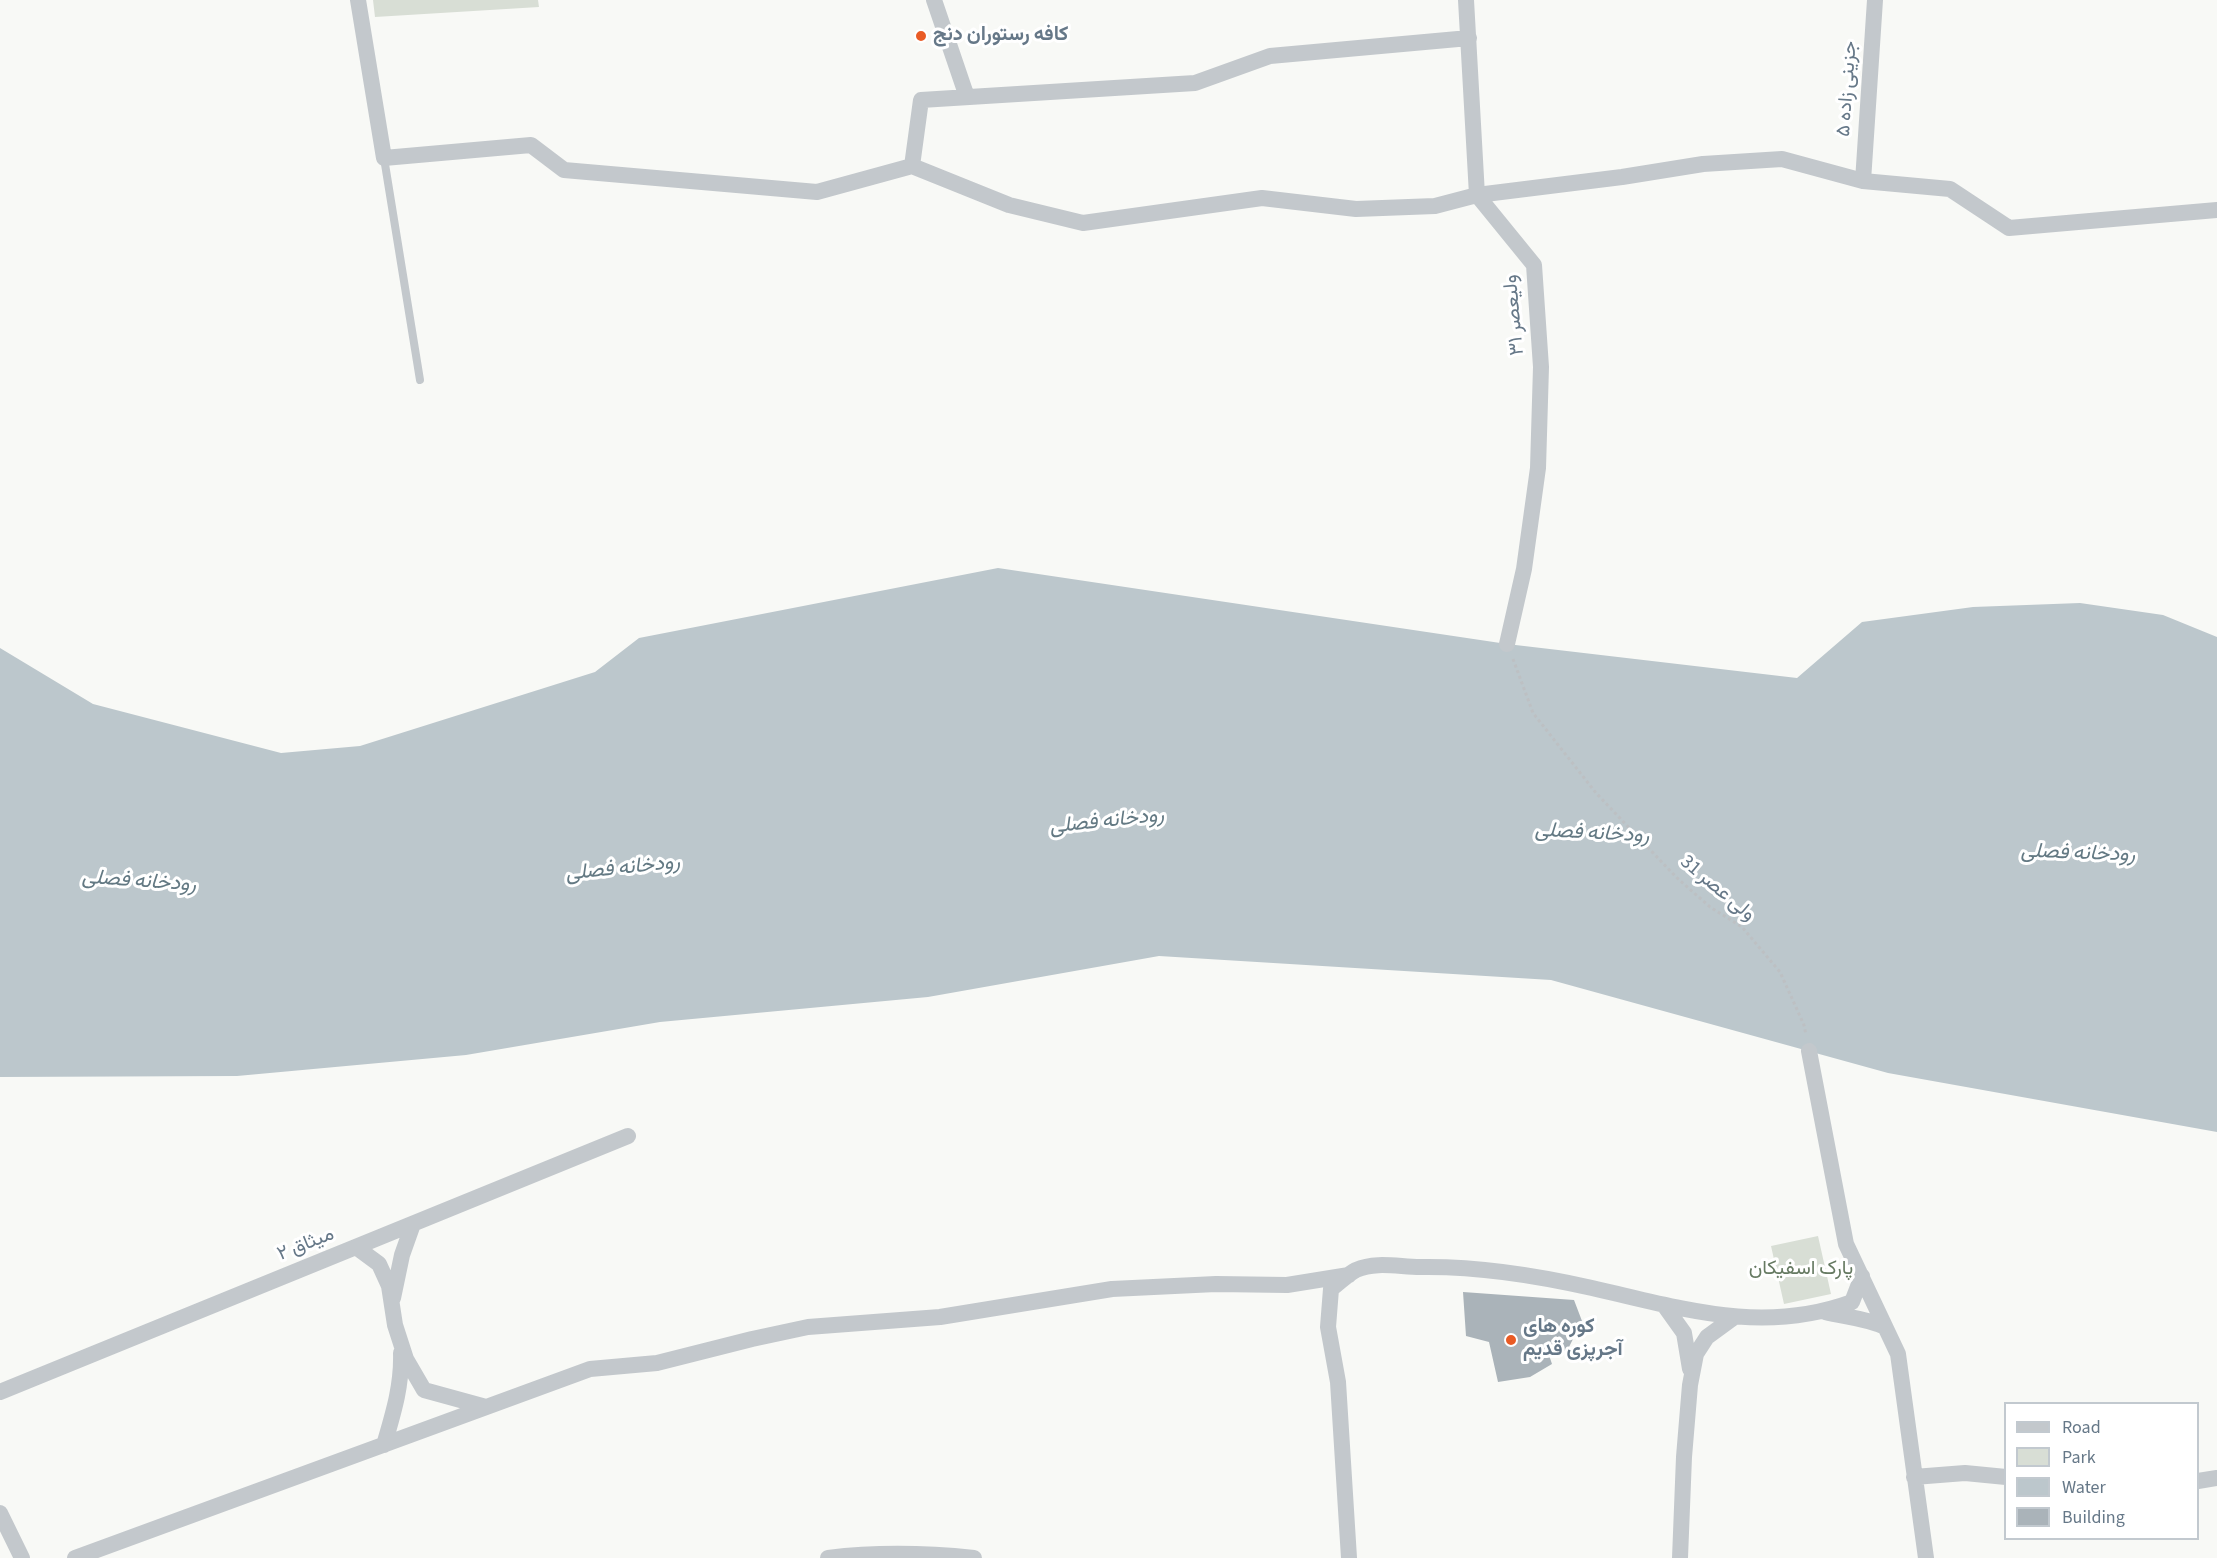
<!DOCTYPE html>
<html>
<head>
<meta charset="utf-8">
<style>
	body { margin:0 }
	#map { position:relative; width:2217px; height:1558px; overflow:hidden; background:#f8f9f6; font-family:"Source Sans 3",sans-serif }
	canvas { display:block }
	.legend { position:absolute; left:2004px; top:1402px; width:195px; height:138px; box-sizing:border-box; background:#fff; border:2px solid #c2c9cf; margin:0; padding:8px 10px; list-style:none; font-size:18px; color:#667888 }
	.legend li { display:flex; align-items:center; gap:12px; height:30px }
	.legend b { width:30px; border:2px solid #c2c9cf }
</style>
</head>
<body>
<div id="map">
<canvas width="2217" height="1558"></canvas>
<ul class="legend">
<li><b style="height:8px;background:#c3c8cc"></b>Road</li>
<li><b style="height:16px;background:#d8ded5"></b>Park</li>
<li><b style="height:16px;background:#bcc7cc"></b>Water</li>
<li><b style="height:16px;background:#aab3b9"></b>Building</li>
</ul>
</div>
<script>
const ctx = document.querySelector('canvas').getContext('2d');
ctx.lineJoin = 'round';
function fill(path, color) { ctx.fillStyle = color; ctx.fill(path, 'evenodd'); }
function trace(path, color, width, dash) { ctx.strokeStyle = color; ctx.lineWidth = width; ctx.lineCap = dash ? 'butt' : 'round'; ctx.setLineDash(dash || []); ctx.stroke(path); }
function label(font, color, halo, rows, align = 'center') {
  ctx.font = font + ' "Source Sans 3",Vazirmatn,sans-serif'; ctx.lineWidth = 6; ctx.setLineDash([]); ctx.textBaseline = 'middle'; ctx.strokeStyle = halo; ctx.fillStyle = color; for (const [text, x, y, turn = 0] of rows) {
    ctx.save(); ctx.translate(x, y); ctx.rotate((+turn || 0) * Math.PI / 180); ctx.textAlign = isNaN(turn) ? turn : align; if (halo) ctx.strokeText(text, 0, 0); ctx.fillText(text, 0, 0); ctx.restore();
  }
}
fill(new Path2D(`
	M373,0H538L539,7L375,17Z
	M1818,1236L1831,1294L1784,1304L1771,1246Z`), '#d8ded5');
fill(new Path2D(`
	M998,568L1507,644L1797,678L1862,622L1973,607L2080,603L2163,615L2217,637V1132L1888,1073L1551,980L1159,956L928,997L660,1022L466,1055L237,1076L0,1077V648L93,704L281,753L360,746L595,672L639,638Z`), '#bcc7cc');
fill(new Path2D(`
	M1463,1292L1574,1300L1582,1321L1567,1351L1547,1349L1552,1364L1530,1377L1498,1382L1489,1342L1466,1336Z`), '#aab3b9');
trace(new Path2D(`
	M1513,659L1533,713L1596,793L1676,877L1710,907L1742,927L1780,972L1804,1025L1806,1035`), '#bdc0c3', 3, [3, 3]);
trace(new Path2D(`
	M384,158L420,380`), '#c3c8cc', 8);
trace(new Path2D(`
	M358,0L384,158L531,145L564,170L817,192L912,166L921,100L1195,83L1270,56L1469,38
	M934,0L967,97
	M1466,0L1477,195L1534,265L1541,367L1538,468L1524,569L1507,644
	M912,166L1009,205L1083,223L1262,198L1356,209L1435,206L1477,195L1622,177L1703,164L1782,159L1863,181L1950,189L2009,228L2217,210
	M1863,181L1875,0
	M1809,1051L1846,1244L1898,1354L1926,1558
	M356,1247L379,1264L389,1286L395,1325L406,1359L424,1390L486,1407
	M393,1298L402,1255L413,1224
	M1664,1305L1684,1333L1690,1369
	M1825,1312C1845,1317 1866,1318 1885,1327
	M0,1392L628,1136
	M384,1445C393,1414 402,1386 401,1353
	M1914,1477L1965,1473L2006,1477
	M2198,1481L2217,1478
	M0,1513L22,1558
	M75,1558L590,1369L657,1363L752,1339L808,1327L940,1317L1112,1289L1216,1284L1287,1285L1349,1275
	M828,1558C876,1552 926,1553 974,1558
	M1349,1558L1338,1382L1328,1327L1331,1289C1339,1283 1348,1274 1356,1270C1376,1261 1399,1267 1420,1267C1478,1266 1535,1275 1592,1288C1681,1308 1762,1335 1852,1302L1862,1276
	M1680,1558L1684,1457L1690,1385L1696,1354L1707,1337L1733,1318`), '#c3c8cc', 16);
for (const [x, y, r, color] of [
	[921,36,6,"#e95b25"],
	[1511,1340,6,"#e95b25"]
]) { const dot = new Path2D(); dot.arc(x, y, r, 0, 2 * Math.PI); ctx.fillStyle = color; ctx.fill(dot); trace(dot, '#fff', 2); }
label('bold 20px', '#667888', '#fff', [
	["کافه رستوران دنج",933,36],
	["کوره های",1523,1328],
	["آجرپزی قدیم",1523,1351]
], 'left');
label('20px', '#667888', '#fff', [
	["جزینی زاده ۵",1848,89,-86],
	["ولیعصر ۳۱",1515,315,-95],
	["ولی عصر 31",1717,889,40],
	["میثاق ۲",306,1245,-22]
]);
label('20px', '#667a62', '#fff', [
	["پارک اسفیکان",1801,1270]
]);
label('italic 21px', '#637983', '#fff', [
	["رودخانه فصلی",1107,822,-6],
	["رودخانه فصلی",1592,834,3],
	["رودخانه فصلی",2078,854,2],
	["رودخانه فصلی",623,869,-6],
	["رودخانه فصلی",139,882,4]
]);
</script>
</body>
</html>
